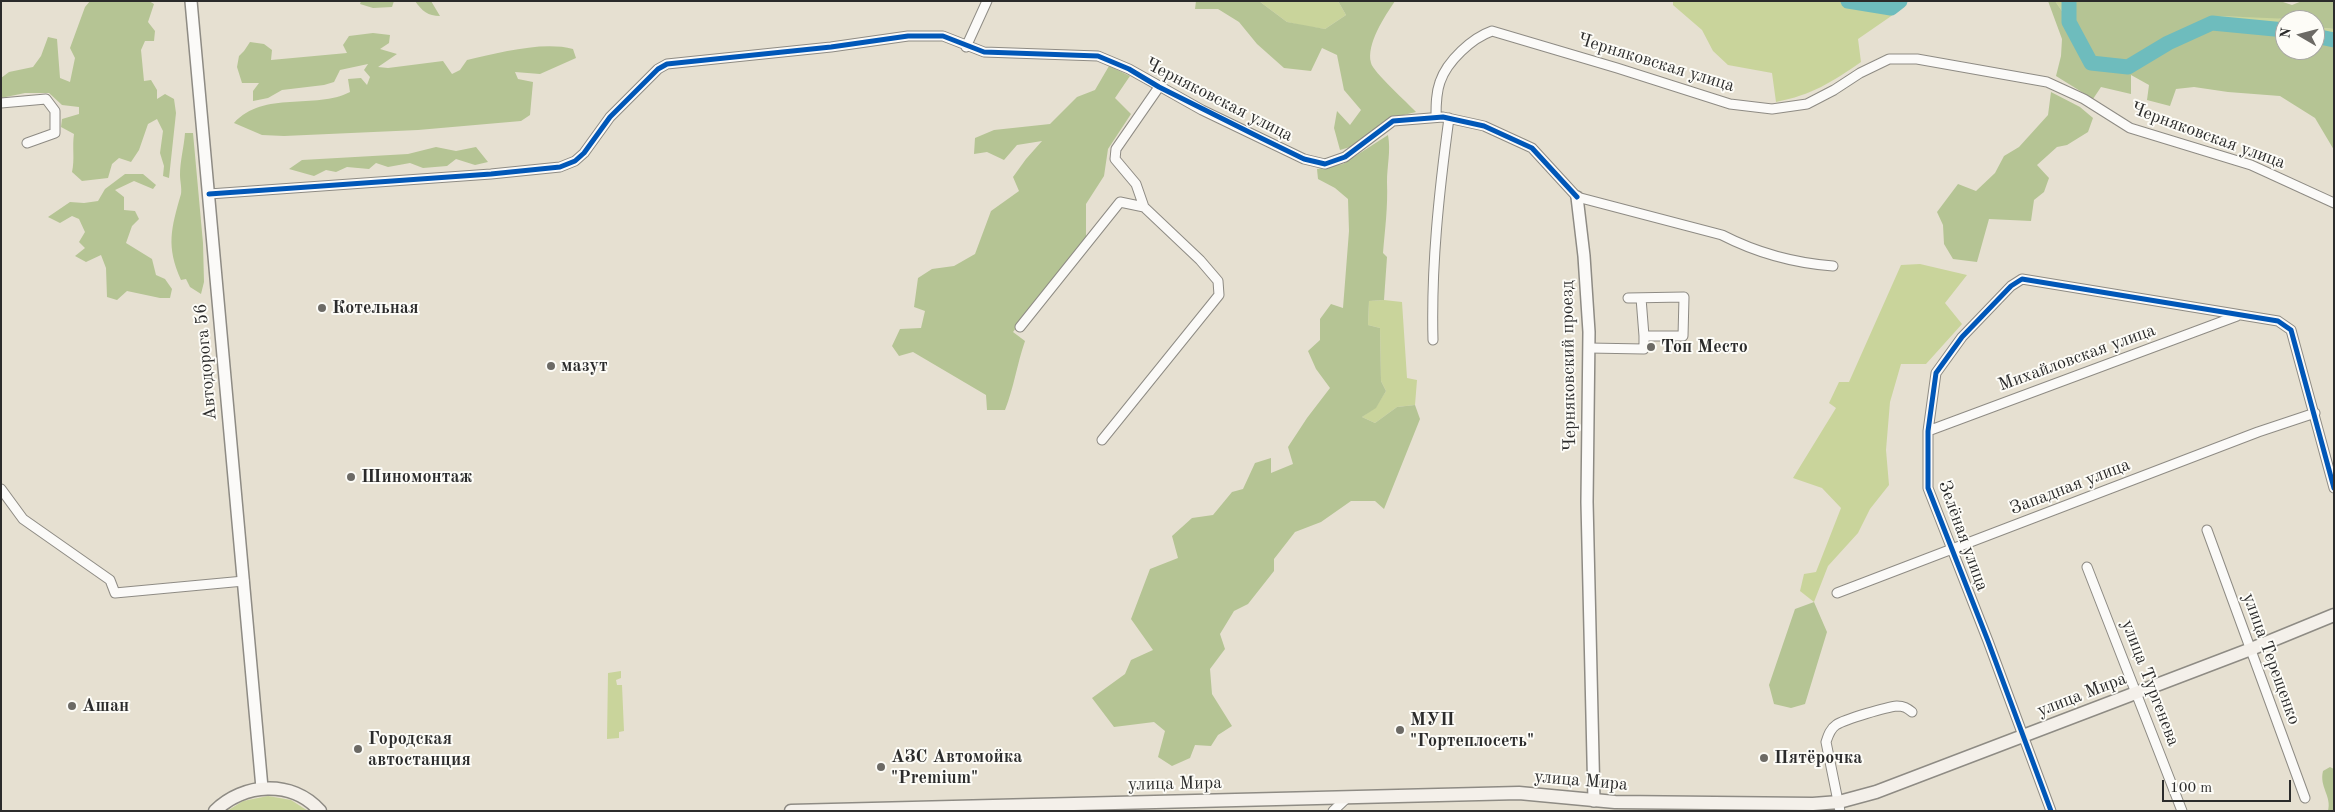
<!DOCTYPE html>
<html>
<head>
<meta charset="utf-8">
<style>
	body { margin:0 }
	#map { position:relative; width:2335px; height:812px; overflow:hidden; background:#e6e0d1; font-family:"Old Standard TT",serif }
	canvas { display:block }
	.frame { position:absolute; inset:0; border:2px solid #2b2b2b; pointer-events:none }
	.north { position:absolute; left:2275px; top:10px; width:50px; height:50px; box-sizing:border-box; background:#fdfcf7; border:1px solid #a9a8a5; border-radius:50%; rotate:278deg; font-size:14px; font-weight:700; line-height:20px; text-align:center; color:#2b2b2b }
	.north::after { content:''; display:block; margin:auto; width:18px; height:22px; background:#6c6a65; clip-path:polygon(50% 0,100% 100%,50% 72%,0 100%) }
	.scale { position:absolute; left:2162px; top:780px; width:129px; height:22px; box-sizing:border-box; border:2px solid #2b2b2b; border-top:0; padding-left:6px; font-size:15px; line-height:18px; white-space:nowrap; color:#2b2b2b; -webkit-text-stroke:4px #fdfcf7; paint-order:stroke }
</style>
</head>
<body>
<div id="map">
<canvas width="2335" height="812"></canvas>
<div class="frame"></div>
<div class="north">N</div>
<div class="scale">100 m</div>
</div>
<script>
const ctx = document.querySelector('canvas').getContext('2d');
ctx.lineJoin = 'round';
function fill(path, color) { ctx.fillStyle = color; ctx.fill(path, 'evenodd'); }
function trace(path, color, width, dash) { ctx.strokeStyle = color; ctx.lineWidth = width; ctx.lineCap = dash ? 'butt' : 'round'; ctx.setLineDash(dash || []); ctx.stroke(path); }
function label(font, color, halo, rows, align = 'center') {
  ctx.font = font + ' "Old Standard TT",serif'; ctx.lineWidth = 4; ctx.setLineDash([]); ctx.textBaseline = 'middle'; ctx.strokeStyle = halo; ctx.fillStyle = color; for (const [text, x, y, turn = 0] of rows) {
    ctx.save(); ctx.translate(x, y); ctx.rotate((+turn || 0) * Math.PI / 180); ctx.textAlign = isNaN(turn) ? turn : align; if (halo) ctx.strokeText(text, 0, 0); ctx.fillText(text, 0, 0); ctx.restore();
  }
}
fill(new Path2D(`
	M1259,1H1338L1346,15L1325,29L1304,26L1287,22Z
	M1673,1H1898L1900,10L1858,39L1861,62C1832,82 1812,95 1776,102L1772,73L1728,65L1713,51L1702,30L1673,5Z
	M2055,1H2073V17L2064,14Z
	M2219,16L2271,17L2292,20H2285V32L2276,29L2212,23Z
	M2315,27L2334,29V41H2315Z
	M1920,264L1967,275L1945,303L1962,324L1926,364H1901L1890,402L1886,450L1889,485L1870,509L1858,533L1828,566L1814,602L1800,591L1804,574L1816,572L1841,508L1822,488L1793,478L1836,408L1829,403L1839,382H1849L1901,265Z
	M1384,300L1402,302L1407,378L1417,380L1415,405L1397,407L1375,423L1362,417L1376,407L1386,391L1381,381L1380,328L1368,325L1369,301Z
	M621,671V678L616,680L617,685H622L624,731L619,732V738L607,739L608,673Z
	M268,796L291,800L308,811H227L243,801Z`), '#c9d49b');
fill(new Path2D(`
	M90,1H149L154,4L148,22L155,31L154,41H145L141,50L144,81L151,80L157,90V99L165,94L174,99L176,113L169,178L163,176L164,166L160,153L163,131L157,119L148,124L139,150L131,162L119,158L112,164L108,178L82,181L72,172C75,159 72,147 74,134L61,127L62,119L79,114V107L62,105L49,93H25L1,98V78L9,72L33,67L41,56L48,37L57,39L60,78L70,82L75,58L70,48L85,7Z
	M361,1H394L392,7L373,8L360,4Z
	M415,1H431L440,16C428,16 422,11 415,1Z
	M1196,1H1259L1287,22L1325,29L1346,15L1338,1H1395C1385,16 1366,44 1371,63C1373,72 1408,103 1416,112L1391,118L1350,147L1340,150L1334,128L1337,111L1350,125L1361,110L1344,90L1337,55L1322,48L1311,71L1284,68L1257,44L1239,22L1218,9H1195Z
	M2048,1H2055L2064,14L2073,17V1H2280L2292,5L2302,1H2334V29L2315,27V20L2219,16L2213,22L2276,29L2285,32V50H2315V41H2334V150L2315,118L2280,96L2228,92L2194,87L2176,89L2170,106L2147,100L2149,85L2131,75V94L2101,87L2093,99L2056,76L2061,56L2062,39Z
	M373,33L390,35L389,43L380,49L397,54L378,67L388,68L443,61L452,74L460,70L467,60C499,53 542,41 573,49L576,58L540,74L515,72L518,79L533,82L530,115L521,121L418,130L284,136L262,135L234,123C264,90 315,110 350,92L348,79L361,78L367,85L370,77L364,70L368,64L340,70L334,82L324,85L282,90L268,98L253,101V91L259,83H242L237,67L239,56L244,51L250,42L264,44L272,50L271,60L347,53L343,45L349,36Z
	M1109,66L1130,76L1115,98L1131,114L1108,149L1104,176L1086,204V238L1013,332L1025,341C1017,364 1014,387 1005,410H987L986,395L913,352L899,356L892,346L900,329L921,328L925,311L914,307L918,278L932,269L954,266L975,254L991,211L1019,191L1013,177L1026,159L1042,141L1017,145L1004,160L987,152L974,154L975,138L994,130L1050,124L1077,97L1095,90Z
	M2051,92L2080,107L2093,118L2088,132L2067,145L2057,147L2037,165L2049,178L2044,192L2034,200L2031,221L1989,219L1977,262L1953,259L1944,244L1943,225L1937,212L1958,184L1976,191L1995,173L2004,156L2019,147L2048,115Z
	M185,133H193L203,243L204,282L201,294L190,287L186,279L181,280C166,246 171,229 181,194C182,188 180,181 180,175C180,161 184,147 185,133Z
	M1388,135C1391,151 1387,166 1387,182C1388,207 1385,229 1383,253L1387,257L1384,300L1369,301L1368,325L1380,328L1381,381L1386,391L1376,408L1362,417L1375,423L1397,407L1415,405L1420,419L1384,509L1375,501H1351L1321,522L1295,532L1274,559V571L1248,604L1234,611L1220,634L1225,649L1210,669L1212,694L1232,726L1218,735L1211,746L1195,745L1190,758L1172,766L1158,757L1165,731L1154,722L1114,727L1092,698L1125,674L1131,660L1153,650L1131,619L1150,569L1178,558L1172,536L1192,518L1213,515L1232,492L1243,489L1255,463L1271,458V473L1293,464L1288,447L1307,418L1330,388L1316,369L1308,351L1320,340V319L1331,304L1343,308L1349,231L1348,199L1335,188L1318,179L1317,169L1343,164Z
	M436,147L456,151L476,147L488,162L475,165L456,159L447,166L423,168L410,163L388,167L376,163L369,169L347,167L336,172L326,170L314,176L289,169L302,160L408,154Z
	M125,174H143L156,185L153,189L134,181L115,190L124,197V210L135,211L139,219L132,226L126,243L152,259L156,275L165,279L172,289L170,298H160L127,291L117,300L107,297L106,268L101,255L86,262L75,256L85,248L79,242L85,232L79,219L72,216L60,223L48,217L70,202L84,203L98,201L105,189Z
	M1814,602L1827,632L1805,704L1791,708L1774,704L1769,685L1795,609Z
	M2330,767L2334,769V811H2328C2332,796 2319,787 2323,771Z`), '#b5c494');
trace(new Path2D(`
	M1848,1L1891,8L1900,1
	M2069,1V22L2091,63L2128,67L2168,43L2212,23L2285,30
	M2315,36L2334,40`), '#6ebcbd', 15);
const minor = new Path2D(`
	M966,47L987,1
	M1,103L46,99L55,111V133L27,143
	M1436,117C1436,105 1436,93 1440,82C1447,61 1472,38 1492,31L1617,68L1730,104L1772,109L1807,104L1834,90L1860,73L1889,59H1917L2047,82L2084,99L2130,128L2251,165L2334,203
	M209,194L491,174L560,167L575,161L584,153L610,117L658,69L667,64L831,47L908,36H943L984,52L1098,56L1129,69L1202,110L1304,159L1325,164L1345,157L1393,121L1443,117L1484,126L1532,148L1577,197L1722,235C1757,253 1794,263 1833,266
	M1641,298L1644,336
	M1020,327L1120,202L1144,207
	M1433,340C1431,266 1439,192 1449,118
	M1589,348L1644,349V336H1683L1684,297L1628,298
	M1928,431L2237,316
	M1102,440L1219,295L1218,281L1200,260L1144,207L1136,184L1115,159L1116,149L1159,87
	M1,489L23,519L110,580L115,593L244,581
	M2207,530L2305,798
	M2087,567L2182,811
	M1837,593L2258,432L2315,413
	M1333,811L1348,797
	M1840,811L1826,742C1828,736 1830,729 1836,725C1845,719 1887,707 1897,706C1904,706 1907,708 1912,712
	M2051,811L1988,641L1928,488V431L1936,373L1962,337L2011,286L2022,279L2278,321L2291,330L2334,488`);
const tertiary = new Path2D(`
	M191,1L262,788
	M1577,197L1584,256L1589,332L1587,502L1594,801`);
const secondary = new Path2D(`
	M215,811C243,783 292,779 320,811
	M791,811L1519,793L1615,802L1813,804L1839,802L1876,792L2251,649L2334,615`);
trace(minor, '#8e8b84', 11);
trace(tertiary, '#8e8b84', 14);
trace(secondary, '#8e8b84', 15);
trace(minor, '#fbfaf8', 9);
trace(tertiary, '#fbfaf8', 11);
trace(secondary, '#f4f0ea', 12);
trace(new Path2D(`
	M209,194L491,174L560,167L575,161L584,153L610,117L658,69L667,64L831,47L908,36H943L984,52L1098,56L1129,69L1159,87L1261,138L1304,159L1325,164L1345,157L1393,121L1443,117L1484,126L1532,148L1577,197
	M2051,811L1988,641L1928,488V431L1936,373L1962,337L2011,286L2022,279L2278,321L2291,330L2334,488`), '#0057b8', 5);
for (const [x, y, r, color] of [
	[322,308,5,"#6c6a65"],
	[1651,347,5,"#6c6a65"],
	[551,366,5,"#6c6a65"],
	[351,477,5,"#6c6a65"],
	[72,706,5,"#6c6a65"],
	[1400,730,5,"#6c6a65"],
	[358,749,5,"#6c6a65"],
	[1764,758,5,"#6c6a65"],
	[881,767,5,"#6c6a65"]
]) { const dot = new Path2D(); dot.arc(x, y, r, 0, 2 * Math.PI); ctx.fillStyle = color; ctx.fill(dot); trace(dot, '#fdfcf7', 2); }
label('18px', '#2b2b2b', '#fdfcf7', [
	["Черняковская улица",1656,63,17],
	["Черняковская улица",1219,100,27],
	["Черняковская улица",2208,136,20],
	["Михайловская улица",2077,358,-20],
	["Автодорога 56",206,362,-95],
	["Черняковский проезд",1569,366,-91],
	["Западная улица",2070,487,-21],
	["Зелёная улица",1963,536,70],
	["улица Терещенко",2271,659,70],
	["улица Тургенева",2150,683,69],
	["улица Мира",2082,695,-21],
	["улица Мира",1581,781,5],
	["улица Мира",1175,784,-1]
]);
label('bold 18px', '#2b2b2b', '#fdfcf7', [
	["Котельная",332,308],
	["Топ Место",1661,347],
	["мазут",561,366],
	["Шиномонтаж",361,477],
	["Ашан",82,706],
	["МУП",1410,720],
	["\"Гортеплосеть\"",1410,741],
	["Городская",368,739],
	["автостанция",368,760],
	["АЗС Автомойка",891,757],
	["\"Premium\"",891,778],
	["Пятёрочка",1774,758]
], 'left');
</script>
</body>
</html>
